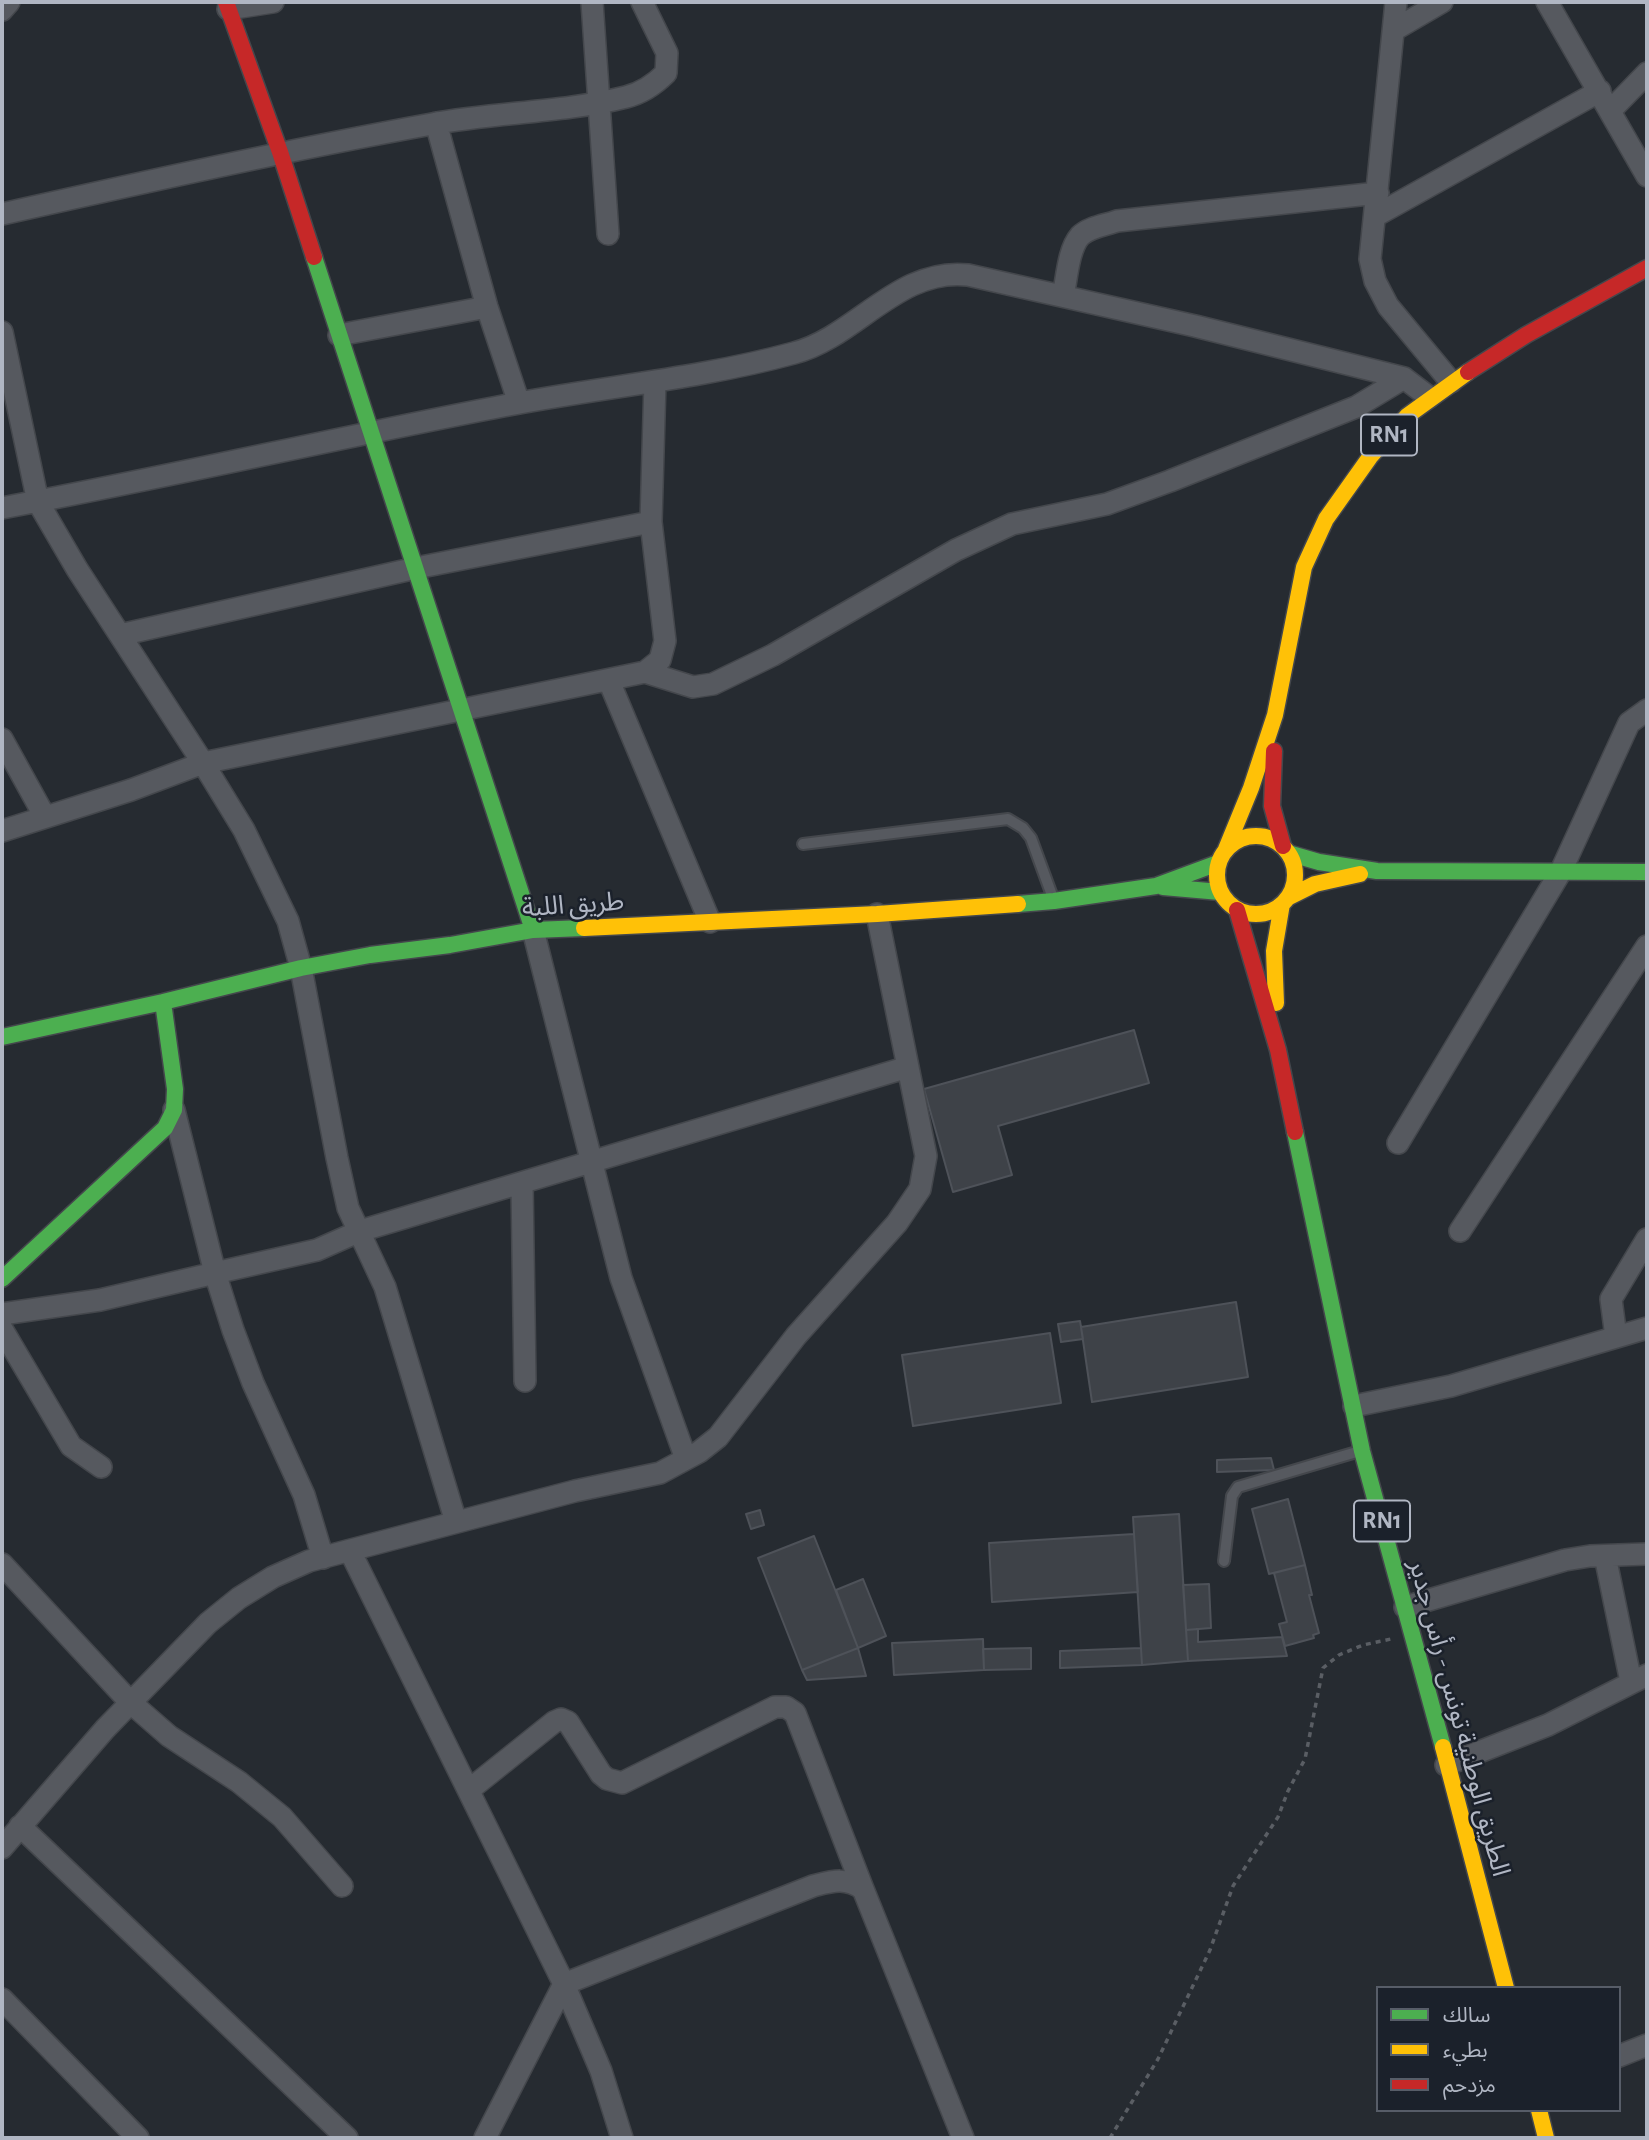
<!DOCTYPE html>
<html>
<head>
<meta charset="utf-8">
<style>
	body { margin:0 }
	#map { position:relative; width:1649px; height:2140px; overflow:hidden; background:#262b31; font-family:"Alegreya Sans","Noto Sans Arabic",sans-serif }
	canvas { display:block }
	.frame { position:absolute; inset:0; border:4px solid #b0b6c3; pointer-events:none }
	.legend { position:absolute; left:1376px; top:1986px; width:245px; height:126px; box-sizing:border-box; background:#1b212b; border:2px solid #575d68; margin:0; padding:9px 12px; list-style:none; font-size:21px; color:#b0b6c3 }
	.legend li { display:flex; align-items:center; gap:14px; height:35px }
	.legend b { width:35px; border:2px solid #575d68 }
</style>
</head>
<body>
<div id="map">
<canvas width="1649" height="2140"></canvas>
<div class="frame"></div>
<ul class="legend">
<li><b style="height:9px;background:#4caf50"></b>سالك</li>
<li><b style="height:9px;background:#ffc107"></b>بطيء</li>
<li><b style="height:9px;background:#c62828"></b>مزدحم</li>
</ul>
</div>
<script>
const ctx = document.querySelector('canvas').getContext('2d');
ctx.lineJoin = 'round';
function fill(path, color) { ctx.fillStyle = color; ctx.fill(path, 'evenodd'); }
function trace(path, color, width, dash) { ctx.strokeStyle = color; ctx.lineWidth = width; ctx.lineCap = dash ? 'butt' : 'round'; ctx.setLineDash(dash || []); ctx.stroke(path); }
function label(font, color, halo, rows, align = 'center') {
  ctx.font = font + ' "Alegreya Sans","Noto Sans Arabic",sans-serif'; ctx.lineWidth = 5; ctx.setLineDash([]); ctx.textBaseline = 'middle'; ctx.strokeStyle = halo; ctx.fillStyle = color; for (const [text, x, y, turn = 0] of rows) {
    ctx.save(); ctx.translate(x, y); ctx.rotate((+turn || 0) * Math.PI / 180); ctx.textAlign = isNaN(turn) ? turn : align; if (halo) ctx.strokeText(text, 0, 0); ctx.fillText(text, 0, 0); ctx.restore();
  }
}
const building = new Path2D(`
	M1134,1030L1149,1083L998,1126L1012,1175L953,1192L924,1089Z
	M1236,1302L1248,1377L1092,1402L1081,1327Z
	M1080,1321L1083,1339L1061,1342L1058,1324Z
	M1050,1333L1061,1403L913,1426L902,1355Z
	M1271,1458L1274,1470L1217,1472V1460Z
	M1288,1499L1305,1565L1269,1574L1252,1509Z
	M760,1510L764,1525L751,1529L746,1514Z
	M1179,1514L1188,1661L1142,1665L1133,1517Z
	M1134,1534L1138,1592L992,1602L989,1543Z
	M814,1536L858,1648L802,1670L758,1558Z
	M1305,1565L1312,1595H1309L1319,1633L1313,1635L1314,1638L1285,1646L1279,1624L1287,1622L1274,1573Z
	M863,1579L886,1636L858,1648L836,1590Z
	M1209,1584L1211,1628L1186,1630L1183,1585Z
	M1198,1629V1642L1282,1637L1287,1656L1188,1661L1186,1630Z
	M983,1639L984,1670L894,1675L892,1643Z
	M858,1648L866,1676L807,1680L802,1670Z
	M1031,1648V1669L984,1670L983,1649Z
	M1141,1648L1142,1665L1060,1668V1651Z`);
fill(building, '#3e4248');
trace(building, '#4e5259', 2);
const lane = new Path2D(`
	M803,844L1008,819L1023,828L1031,838L1053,898
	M1224,1561L1232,1496L1238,1487L1360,1451`);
const street = new Path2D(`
	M592,2L608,234
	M1396,2L1370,259L1375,281L1388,306L1451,382
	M1547,2L1647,176
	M228,9L273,2
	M2,10L9,2
	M1394,30L1442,2
	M1611,110L1647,73
	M436,123L487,307L519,403
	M2,214C145,182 288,150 432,124C496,112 562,113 626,97C642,93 654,85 666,73L667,53L642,2
	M1375,216L1600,91
	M1063,296C1067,278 1068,250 1080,236C1089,227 1106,225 1117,221L1378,193
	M2,332L38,502L77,569L203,763L244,830L288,921L301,968L337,1158L348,1208L385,1287L456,1522
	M339,335L487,307
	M2,508C169,477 336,438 503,406C600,387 699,379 794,353C856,337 898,267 968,275L1195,326L1404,378L1429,397
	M651,522L655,381
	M645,672L693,687L713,684L773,655L956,550L1012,524L1107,504L1170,481L1356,407L1404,378
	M609,681L710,922
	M2,739L45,817
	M2,831L131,790L203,763L645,672L660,660L665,641L651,522L416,568L120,635
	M533,930L621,1278L686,1459
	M174,1110L215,1273L317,1250L360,1231L908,1067
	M1398,1143L1561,871L1629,723L1647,710
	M522,1184L525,1381
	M1460,1231L1647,946
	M2,1314L100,1300L215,1273L233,1330L253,1383L304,1495L323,1558
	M2,1329L71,1446L101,1467
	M1616,1337L1611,1299L1647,1239
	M1354,1406L1451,1386L1647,1328
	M350,1551L564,1984L601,2071L622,2138
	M1605,1556L1631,1682
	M2,1564L130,1702L169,1736L239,1782L282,1817L342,1886
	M1405,1607L1565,1560L1590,1556L1647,1554
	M1446,1765L1548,1725L1647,1675
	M469,1790L554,1722L561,1719L568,1722L601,1774L607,1779L622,1783L775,1707H786L795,1713L863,1889
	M20,1826L347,2138
	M2,1848L105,1729L208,1623L239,1598L273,1577L309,1561L575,1491L660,1473L699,1452L718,1437L796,1336L897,1223L920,1189L926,1156L877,914
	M2,1999L138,2138
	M1619,2056L1647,2045
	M485,2138L564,1984L813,1886C833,1881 845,1877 863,1889L963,2138`);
const fast = new Path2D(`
	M314,257L533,930
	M1288,853L1319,862L1377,871L1647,872
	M1163,887L1220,892
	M1018,904L1054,901L1156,886L1218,863
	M2,1037L163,1002L301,968L370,955L450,945L533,930L584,928
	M1295,1132L1362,1451L1443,1747
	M2,1279L165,1128L174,1110L175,1089L163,1002`);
const slow = new Path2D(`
	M1217 875a39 39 0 1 1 78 0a39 39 0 1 1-78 0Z
	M1226,849L1251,788L1275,715L1304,567L1326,519L1370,457L1407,416L1468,372
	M1289,897L1315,884L1360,874
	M584,928L877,914L1018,904
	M1276,1003L1274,951L1282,904
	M1443,1747L1506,1988
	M1539,2110L1546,2138`);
const jam = new Path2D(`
	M226,2L280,152L314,257
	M1468,372L1526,335L1647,268
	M1274,751L1272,806L1283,846
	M1237,910L1278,1050L1295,1132`);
trace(lane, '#44474c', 14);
trace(street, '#44474c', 24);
trace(fast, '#44474c', 19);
trace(slow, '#44474c', 19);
trace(jam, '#44474c', 19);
trace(new Path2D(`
	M1110,2138L1158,2059L1210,1950L1233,1886L1278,1817L1288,1791L1305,1759L1323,1668L1339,1655L1363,1645L1391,1639`), '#5a5e64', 3.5, [5, 5]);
trace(lane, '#56595f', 10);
trace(street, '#56595f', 21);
trace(fast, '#4caf50', 16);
trace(slow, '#ffc107', 16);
trace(jam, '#c62828', 16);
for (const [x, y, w] of [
	[1389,435,56],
	[1382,1521,56]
]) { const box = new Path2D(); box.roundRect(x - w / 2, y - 20.5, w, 41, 5); ctx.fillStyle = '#1b212b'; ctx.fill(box); trace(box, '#b0b6c3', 2); }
label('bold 24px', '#b0b6c3', null, [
	["RN1",1389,435],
	["RN1",1382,1521]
]);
label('26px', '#b0b6c3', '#1b212b', [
	["طريق اللبة",573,905,-4],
	["الطريق الوطنية تونس - رأس جدير",1459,1718,75]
]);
</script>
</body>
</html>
